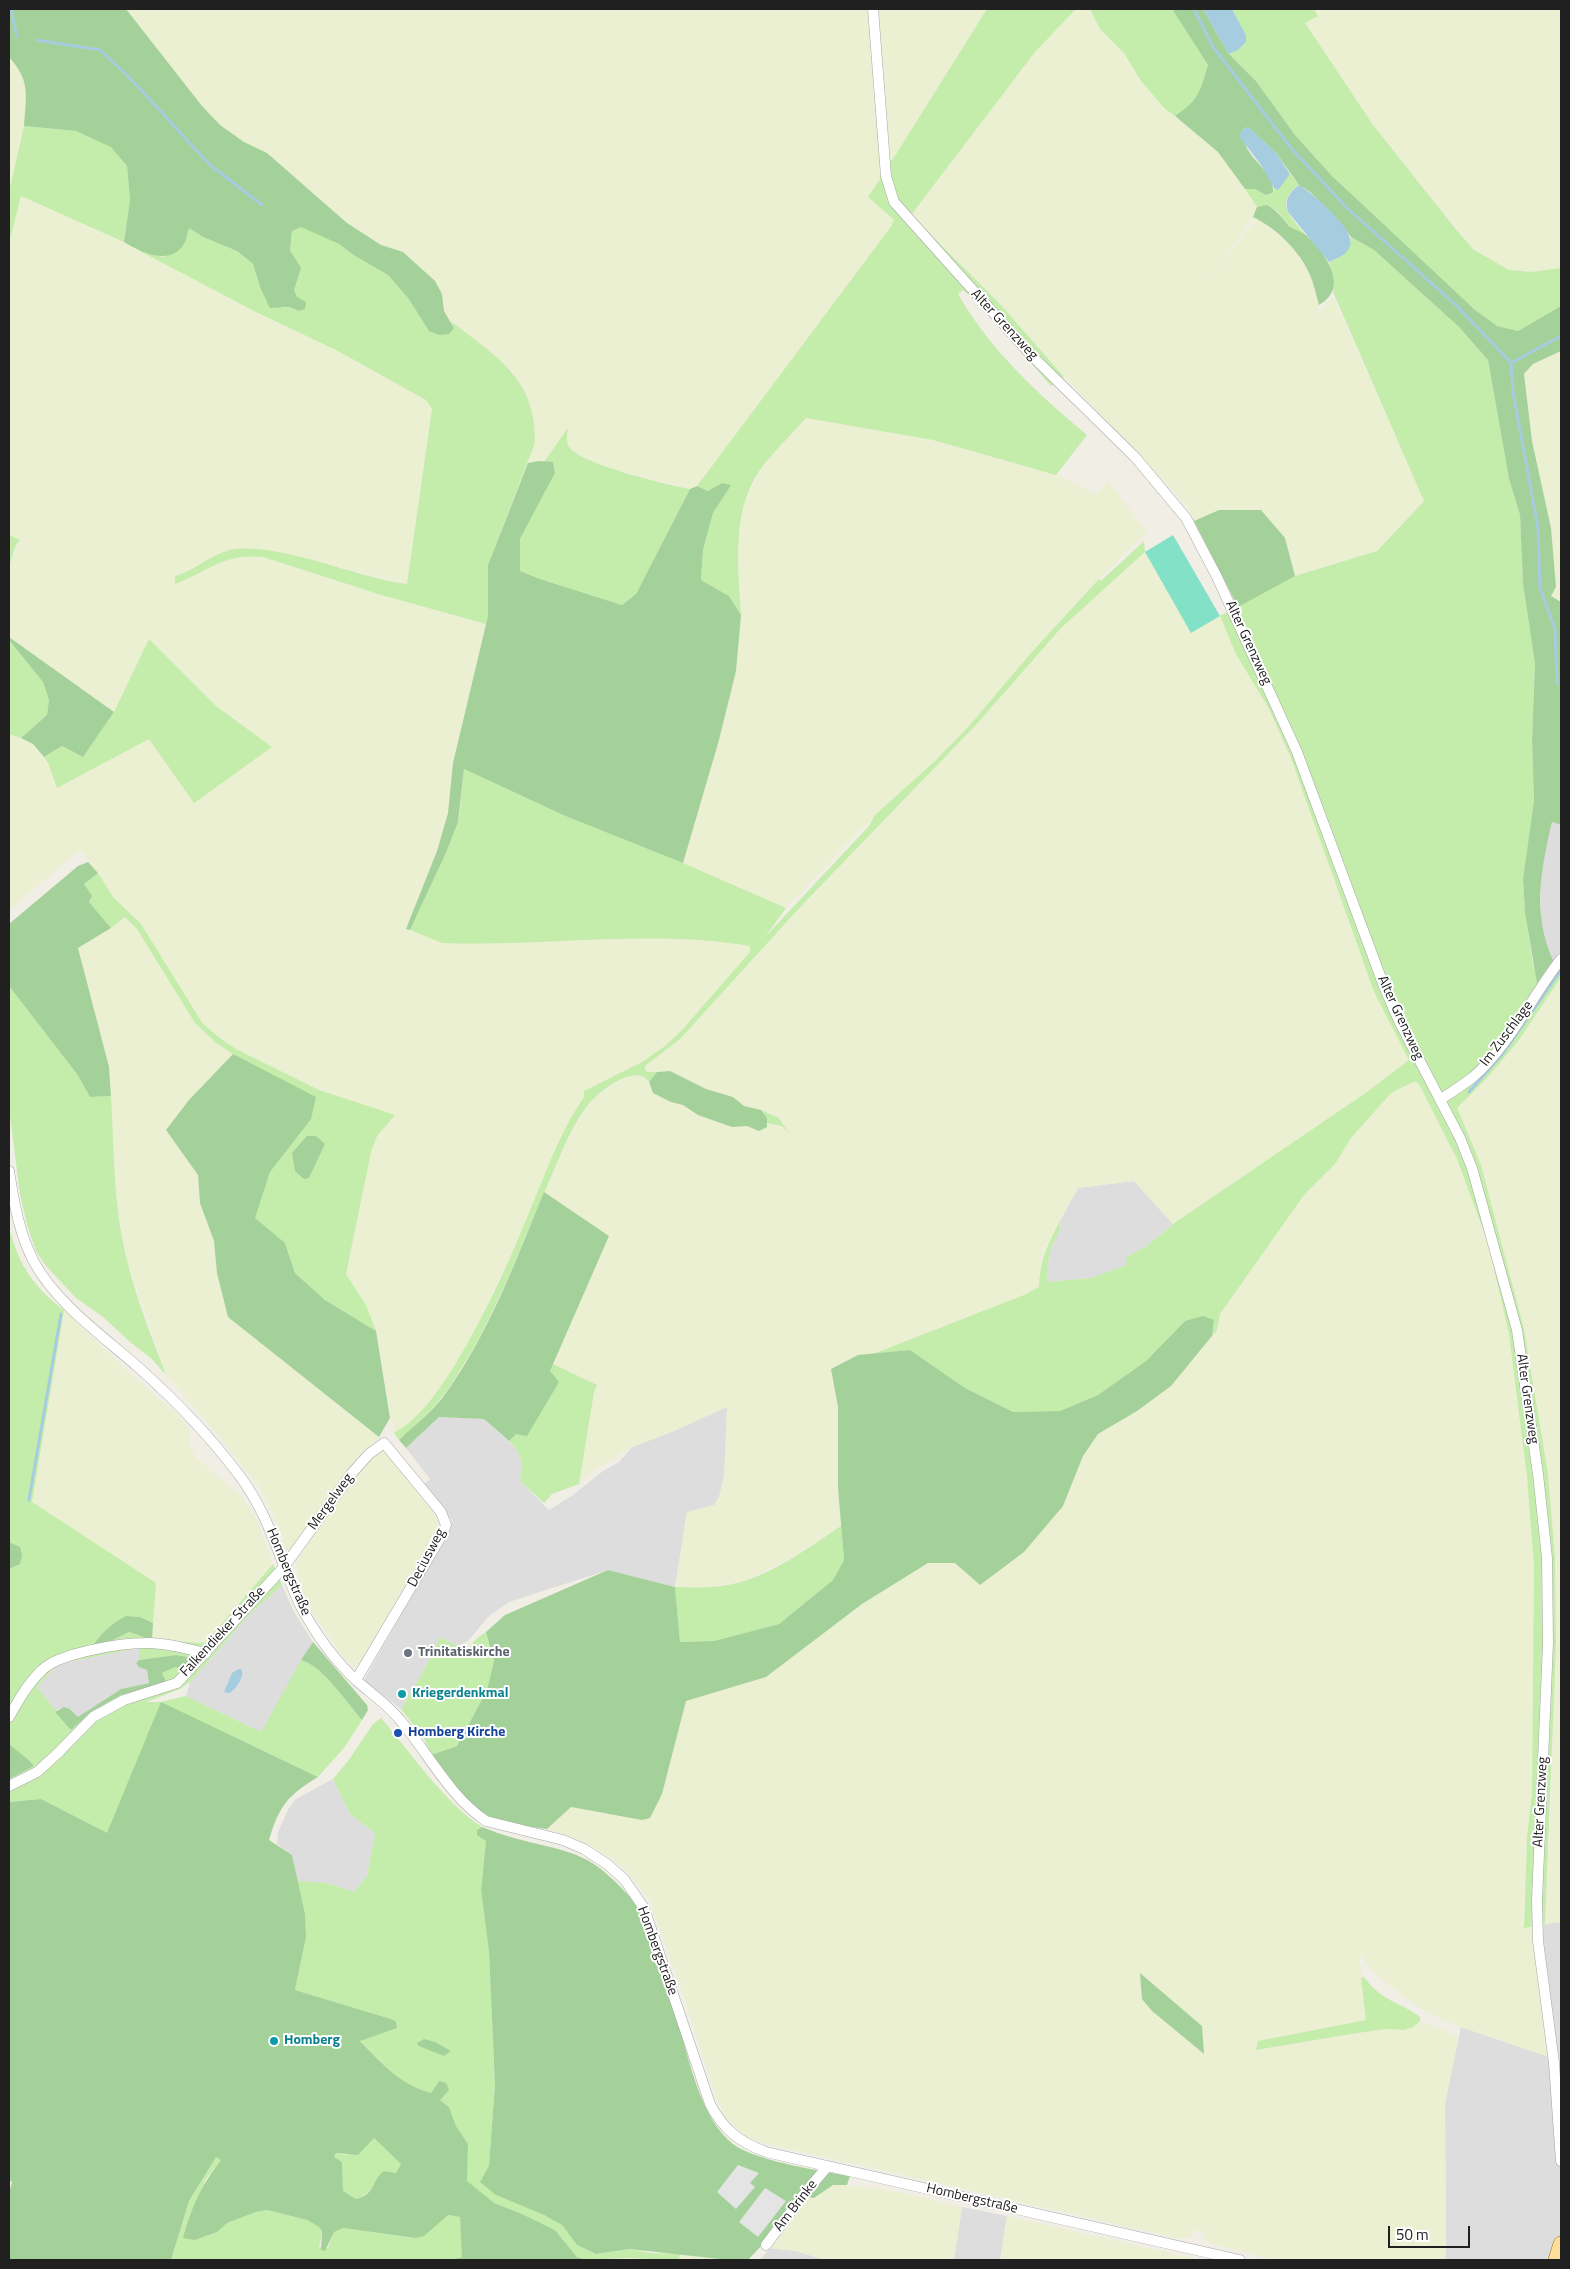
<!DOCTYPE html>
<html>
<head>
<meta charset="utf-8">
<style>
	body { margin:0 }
	#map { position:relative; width:1570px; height:2269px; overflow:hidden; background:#f1eee6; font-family:"Titillium Web",sans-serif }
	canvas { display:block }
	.frame { position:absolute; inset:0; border:10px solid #202020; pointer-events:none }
	.scale { position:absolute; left:1388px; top:2226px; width:82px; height:22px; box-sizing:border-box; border:2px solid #202020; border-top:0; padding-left:6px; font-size:15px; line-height:18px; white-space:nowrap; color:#202020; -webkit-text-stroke:4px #fff; paint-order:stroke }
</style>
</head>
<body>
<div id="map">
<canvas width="1570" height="2269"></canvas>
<div class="frame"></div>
<div class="scale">50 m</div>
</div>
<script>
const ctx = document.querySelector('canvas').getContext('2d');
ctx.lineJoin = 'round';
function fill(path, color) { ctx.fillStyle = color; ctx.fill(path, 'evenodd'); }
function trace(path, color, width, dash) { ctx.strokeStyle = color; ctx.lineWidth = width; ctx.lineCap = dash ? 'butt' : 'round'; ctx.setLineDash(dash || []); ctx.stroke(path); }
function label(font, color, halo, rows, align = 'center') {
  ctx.font = font + ' "Titillium Web",sans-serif'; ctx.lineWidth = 4; ctx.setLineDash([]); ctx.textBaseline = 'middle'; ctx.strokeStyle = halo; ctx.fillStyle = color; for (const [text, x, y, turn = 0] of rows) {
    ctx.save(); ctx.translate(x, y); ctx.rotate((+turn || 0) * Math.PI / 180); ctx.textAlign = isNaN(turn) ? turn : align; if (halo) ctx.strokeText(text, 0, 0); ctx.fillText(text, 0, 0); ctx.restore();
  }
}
fill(new Path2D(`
	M1552,822L1561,825V952L1556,960H1553L1546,945L1541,923V869Z
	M1134,1181L1173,1224L1147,1246L1125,1258L1128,1265L1091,1278L1047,1282V1271L1051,1248L1061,1226L1060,1221L1078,1188Z
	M728,1406L724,1477L719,1497L714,1505L687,1513L675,1587L608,1570L509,1602L489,1616L469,1640L457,1647L440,1637L423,1672L401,1709L364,1680L440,1546L447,1538L452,1521L424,1484L430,1479L406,1448L439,1417L484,1419L519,1451L522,1461L520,1481L549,1510L573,1495L603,1471L619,1462L632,1447L674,1431Z
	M282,1585L294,1612L313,1642L261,1732L186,1696L190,1682L252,1612Z
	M139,1648V1660L136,1663L147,1670L149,1683L121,1689L78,1718L71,1709H58L55,1712L37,1687L53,1669L63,1663Z
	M333,1779L350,1814L375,1833L367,1876L354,1892L327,1883L297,1881L292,1855L277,1844L278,1832L289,1808L296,1799Z
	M1561,1922V2260H1446L1445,2103L1461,2027L1552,2058L1534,1926Z
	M962,2207L1007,2216L1000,2260H954Z
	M770,2248L796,2251L825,2260H760Z`), '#dedddd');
fill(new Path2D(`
	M126,9H987L893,159L882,168L880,179L868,196L894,221L890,228L697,486L690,489L605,467L572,451L566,441L568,429L544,462L528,463L535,443L531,405L520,382L509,368L451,321L444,311L442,294L403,252L381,245L347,223L267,153L244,142L220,125L202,106Z
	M1076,9H1090L1100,29L1124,53L1141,81L1165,109L1218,151L1257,207L1253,217L1207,282L1256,219L1265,223L1296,251L1310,274L1319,305L1316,315L1333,297L1424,500L1377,551L1295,576L1285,538L1219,510L1194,521L1188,506L1046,358L1000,304L911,215L1035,52Z
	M1314,9H1561V268L1531,272L1509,270L1474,250L1373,125L1305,23L1318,16Z
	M9,57L20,69L26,89L24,126L9,192Z
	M21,196L124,242L256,312L338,351L426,400L432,409L407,584L320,562L248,549L229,551L175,577V583L232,558L248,556L263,557L378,594L486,624L453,763L448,813L437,851L406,929L442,943L675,938L717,941L750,946V952L683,1029L665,1046L642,1062L584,1091V1097L555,1148L526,1221L476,1329L435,1397L403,1429L394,1433L376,1331L366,1305L346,1274L371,1152L377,1136L394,1115L319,1090L236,1049L203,1024L141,924L113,897L80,849L9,911V734L21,738L33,744L49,765L57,788L149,739L272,747L216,706L149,639L114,712L9,637V567L20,540L9,535V243Z
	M1561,351V602L1551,597L1556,587L1551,528L1532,441L1524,374L1532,364Z
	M806,418L933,440L1056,475L1096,494L1108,481L1147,532L1099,579L1030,654L970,725L935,761L864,826L786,908L683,863L719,740L736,671L741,615L737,536L746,499L764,464Z
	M1145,552L1191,632L1220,616L1236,654L1269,709L1302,784L1334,882L1374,992L1409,1060L1367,1092L1173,1224L1134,1181L1078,1188L1045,1247L1039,1270V1287L1024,1295L873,1354L858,1355L831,1368L838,1407V1488L841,1526L789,1559L744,1581L702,1588L675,1587L687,1512L714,1505L719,1497L724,1477L727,1407L674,1431L632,1447L591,1472L579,1484L594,1392L597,1385L553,1364L609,1236L544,1192L562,1152L586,1107L593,1099L625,1077L637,1075L646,1078L653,1093L671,1102L683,1105L698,1115L732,1127L747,1126L759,1131L767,1127V1123L782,1126L788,1131L784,1123L772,1113L744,1106L733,1097L706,1089L670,1071L647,1072L645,1070V1066L680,1039L803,904L975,726L1061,628Z
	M125,917L137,929L195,1023L215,1042L233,1054L189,1100L166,1130L198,1175L200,1203L214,1241L217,1273L228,1317L379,1437L358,1457L291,1551L286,1550L278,1523L259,1487L225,1443L166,1375L128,1263L117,1204L109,1067L78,947L111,928Z
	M1561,977V1922L1545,1924L1552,1787L1555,1558L1548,1474L1524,1329L1481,1165L1457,1113V1108L1487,1078L1519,1040Z
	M1415,1081L1419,1084L1457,1159L1488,1243L1509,1334L1527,1477L1534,1566L1532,1792L1527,1837L1523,1908L1524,1928L1534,1926L1552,2058L1461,2027L1423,2010L1405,1998L1369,1968L1359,1953L1366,2020L1259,2041L1257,2050L1351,2034L1386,2029L1404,2030L1413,2027L1420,2021L1458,2036L1445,2103L1446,2260H1274L1207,2242L1202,2230H1195L1194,2235L1189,2238H1177L768,2144L752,2139L741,2132L725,2116L716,2097L682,1991L650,1901L626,1870L611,1857L576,1838L547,1829L571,1807L642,1820L662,1794L686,1701L766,1677L862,1604L928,1563H955L1063,1506L1083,1456L1098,1434L1137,1411L1171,1386L1217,1330L1220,1314L1304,1195L1335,1164L1351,1138L1379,1105L1391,1093ZM1141,1974L1202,2026L1203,2054L1152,2011L1142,1999Z
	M64,1310L128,1372L180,1417L190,1431V1446L196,1458L242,1497L256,1519L273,1564L205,1643L152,1640L31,1502Z
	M382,1451L387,1454L434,1514L438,1521L437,1530L361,1663L354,1667L344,1658L312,1611L305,1597L296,1567L297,1561L342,1493L366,1462Z
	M833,2185H847L899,2192L962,2207L954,2260H825L796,2251L770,2248L772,2241L807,2197L814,2198Z
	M1007,2216L1200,2260H1000Z
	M680,2254L713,2258L729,2260H679Z`), '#eaf0d1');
fill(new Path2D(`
	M987,9H1076L1035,52L911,215L1000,304L1064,377L1051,386L984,309L963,290L958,294C990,350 1038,394 1087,435L1056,475L933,440L806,418C793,433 778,447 765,463C730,508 738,562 741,615L729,596L701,580L703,550L713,513L730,485L722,483L708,491L697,486L890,228L894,220L868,197L880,179L882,168L893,159Z
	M1090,9H1172L1208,65C1200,91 1199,100 1175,116L1165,109L1141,81L1124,53L1100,29Z
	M1232,9H1314L1318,16L1305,23L1373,125L1455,228L1474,250L1509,270L1531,272L1561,268V306L1518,331L1497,326L1474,309L1391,233L1332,176L1295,135L1256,81L1229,54L1238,50L1246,42V35Z
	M24,126L76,131L111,146L127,166L130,200L124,242L21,196L9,243V192Z
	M1290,174L1299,185C1274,203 1290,216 1305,234C1300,232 1294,230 1290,226C1277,214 1277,203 1257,207L1245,189H1255L1266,195L1273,194L1274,188L1278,189Z
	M301,226L339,244L355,256L388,275L408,298L429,331L454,328L451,321C497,358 536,377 535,443L488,565V616L486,624L378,594L263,557C223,553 209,571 175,584V576C194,571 210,555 230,550C269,542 338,569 377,578C387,581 397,582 407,584L432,409L426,400L338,351L256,312L138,250L164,257L188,227L203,237L237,251L253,264L260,287L282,308L289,307L299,311L294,290L296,260L290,250L292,231Z
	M1351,237L1374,250L1459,327L1488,360L1509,479L1520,515L1523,584L1535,664L1532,741L1534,800L1523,879L1525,913L1533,964L1538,982L1553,960L1560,966L1561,964V977L1519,1040L1487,1078L1457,1108L1481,1165L1524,1329L1548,1474L1555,1558L1556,1645L1545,1924L1524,1928L1527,1837L1532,1792L1534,1566L1527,1477L1509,1334L1488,1243L1457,1159L1419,1084L1415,1081L1391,1093L1351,1138L1335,1164L1304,1195L1220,1314L1217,1330L1212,1336L1214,1320L1185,1321L1146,1361L1098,1395L1060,1411L1013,1412L965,1388L910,1350L873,1354L1024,1295L1039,1287C1039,1262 1048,1243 1060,1221C1062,1231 1054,1239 1051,1249C1048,1259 1047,1271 1047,1282L1091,1278L1127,1265L1125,1258L1147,1246L1173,1224L1367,1092L1409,1060L1374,992L1291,758L1269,709L1236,654L1220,616L1295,576L1377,551L1424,501L1333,292L1334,277L1329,262C1341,256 1350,252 1351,237Z
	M568,428C567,436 565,444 572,450C587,465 667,485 690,489L636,594L622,605L540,579L520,571V539L555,473L553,463L544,462Z
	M9,535L20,540L16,545L9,567Z
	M1144,541L1145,552L1061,628L975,726L803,904L680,1039L645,1066V1070L647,1072H657L649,1082C635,1061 596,1094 587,1106C571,1127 561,1154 551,1177C524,1237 502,1299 469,1356C460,1369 452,1385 442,1397C430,1413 413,1426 399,1440L394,1433C422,1417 439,1390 456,1363C483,1318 506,1269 526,1220C544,1178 558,1135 584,1097V1091L642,1062L665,1046L683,1029L750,952V946C648,929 545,947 442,943L410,930L445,855L459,818L464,769L563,815L683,863L786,908L765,937L869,826L874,816L935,761L970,725L1030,654L1099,579L1101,581Z
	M149,639L216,706L272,747L194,803L149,739L57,788L49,765L44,757L62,746L83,757L114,712Z
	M9,640L43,682L49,700L47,715L21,738L9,734Z
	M98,873L113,897L141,924L203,1024L220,1038L236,1049L319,1090L395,1115L377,1136L371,1152L346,1274L366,1305L376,1331L325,1300L295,1273L285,1243L254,1218L270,1172L284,1153L233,1054L215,1042L195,1023L137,929L125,917L111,928L89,902L84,884ZM307,1136L325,1144L309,1177Z
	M9,986L77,1074L90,1097L111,1096C114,1142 113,1190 122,1237C130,1283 149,1330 166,1375L151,1358L130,1342L103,1317L76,1298L46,1266L36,1251L27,1225L20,1194L9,1108Z
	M761,1110L779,1118L789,1133L782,1126L767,1123V1118Z
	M9,1229C13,1239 15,1249 20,1259C29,1279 46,1297 64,1310L32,1502L156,1583L153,1623L140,1617L126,1616L101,1649C109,1641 119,1637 129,1632L152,1640L205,1643L273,1564L282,1585L252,1612L190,1682L180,1689L146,1702H161L186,1696L261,1732L301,1660C324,1667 346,1702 362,1720L344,1748L318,1777L253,1746L107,1834L41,1799L9,1802V1779L34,1766L29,1760L9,1744V1569L20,1564V1547L9,1542ZM139,1648V1660L176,1655L195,1658L162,1673L166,1682L121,1695L91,1712L71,1730L37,1687L53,1669L63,1663Z
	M553,1364L597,1385L594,1392L579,1484L552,1494L544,1503L520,1481C522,1461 524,1456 509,1441L559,1382L549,1372Z
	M841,1526L844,1560L833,1580L779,1624L714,1641L680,1642L675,1587C697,1588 722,1588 744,1581C779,1570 811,1546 841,1526Z
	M486,1632L494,1661L487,1690L457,1746L431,1755L424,1739L401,1709L423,1672L440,1637L466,1651L476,1639Z
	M381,1718C410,1752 445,1803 482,1827L477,1830L486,1841L481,1890L489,1952L495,2085L489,2166L496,2195L544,2215L562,2225L577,2245L596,2254L629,2249L650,2253L680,2254L679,2260L626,2258L587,2260L577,2257L555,2230L522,2214L493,2203L466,2181L468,2144L456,2126L449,2107L440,2100L439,2081L431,2093C400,2085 382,2063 360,2040L397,2028L391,2019L295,1990L306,1937L305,1914L297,1881L327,1883L354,1892L367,1876L375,1833L350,1814L333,1779L348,1761L373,1724Z
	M1364,1977C1382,2002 1399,2001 1420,2017V2021L1413,2027L1404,2030L1386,2029L1351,2034L1256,2050L1258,2041L1366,2020L1361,1978Z
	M374,2138L401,2164L396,2173L384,2171C374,2182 372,2194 356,2199L343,2191L342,2162L334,2157L336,2153L346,2155Z
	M216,2156L221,2160L205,2180L195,2240L217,2232L227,2223L256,2212L267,2210L307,2220L319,2227L322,2231L319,2247L328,2248L334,2231L343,2228L415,2238L447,2215L460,2217L463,2257L451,2260H171L189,2201Z`), '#c4ecab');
fill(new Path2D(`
	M9,9H126L202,106L220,125L244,142L267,153L347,223L381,245L403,252L435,281L442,294L444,311L454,328L449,334L439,335L429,331L408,298L388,275L355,256L339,244L301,227L292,231L290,250L301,268L294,290L297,297L306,302L305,309L299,311L289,307L270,308L260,287L253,264L237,251L203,237L189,228C187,232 187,238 185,242C172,267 142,253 124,242L130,200L127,166L111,147L76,131L24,126C26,96 31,81 9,57Z
	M1172,9H1203L1229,54L1256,81L1295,135L1332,176L1474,309L1497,326L1518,331L1561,306V351L1533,364L1524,374L1532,441L1551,528L1556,587L1551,596L1561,602V797L1560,798L1561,825L1552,822C1541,869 1532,914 1553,960L1537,983L1525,913L1523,879L1534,800L1532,741L1535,664L1523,584L1520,515L1509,479L1488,360L1459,327L1374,250L1351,237L1340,222L1310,192L1299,185L1276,153L1248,127L1242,130C1243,135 1244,141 1246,146C1253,162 1275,174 1273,193L1266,195L1255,189H1245L1218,152L1175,116C1199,100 1200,91 1208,65Z
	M1267,205C1278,211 1281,217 1289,226C1294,230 1301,231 1306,235C1325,253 1351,287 1319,305C1316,295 1314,284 1310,275C1300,251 1276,228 1253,217L1257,207Z
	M539,461L553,462L555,473L520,539V571L540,579L622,605L636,594L690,489L697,486L708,491L722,483L731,485L713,513L703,550L701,580L729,596L741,615L736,671L719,740L683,863L563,815L464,769L458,822L445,855L410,930L406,929L437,851L448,813L453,763L488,616V565L528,463Z
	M1219,510H1261L1285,538L1295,576L1238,607L1194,521Z
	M9,637L114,712L83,757L62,746L44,757L33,744L21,738L47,715L49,700L43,682L9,640Z
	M88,862L98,873L84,884L92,896L89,902L111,928L78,948L109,1067L111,1096L90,1097L77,1074L9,986V924L78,866Z
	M233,1054L316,1097L311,1119L270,1172L255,1218L285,1243L295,1273L325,1300L376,1331L390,1418L379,1437L228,1317L217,1273L214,1241L200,1203L198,1175L166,1130L189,1100Z
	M670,1071L706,1089L733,1097L744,1106L761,1110L767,1118V1127L759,1131L747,1126L732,1127L698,1115L683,1105L671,1102L653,1093L649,1082L657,1072Z
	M307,1136H316L325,1144L309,1178L304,1179L295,1171L292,1153Z
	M544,1192L609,1236L550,1371L559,1382L527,1436L516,1434L509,1441L484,1419L439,1417L406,1448L399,1440C413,1426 431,1413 443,1397C488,1336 515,1262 544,1192Z
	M1203,1316L1214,1320L1212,1336L1171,1386L1137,1411L1098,1434L1083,1456L1063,1506L1024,1552L980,1585L955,1563H928L862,1604L766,1677L686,1701L662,1794L650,1818L642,1820L571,1807L547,1829C527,1826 503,1825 486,1816C466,1805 445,1773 431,1755L457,1746L487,1690L494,1661L486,1632L505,1615L608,1570L675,1587L680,1642L714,1641L779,1624L833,1580L844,1560L838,1488V1407L831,1369L858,1355L910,1350L965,1388L1013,1412L1060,1411L1098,1395L1146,1361L1185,1321Z
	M9,1542L20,1547L22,1555L20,1564L9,1569Z
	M126,1616L140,1617L153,1623L152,1640L129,1632C119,1637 109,1641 101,1649H95L94,1644C103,1632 112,1623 126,1616Z
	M313,1642L367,1705L368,1710L362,1720C346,1702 324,1667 301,1660Z
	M176,1655L195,1658L185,1670L175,1667L162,1673L167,1683L121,1695L91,1712L71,1730L55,1712L64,1707L70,1709L78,1717L121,1689L149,1683L147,1670L139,1667L136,1663L139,1660Z
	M161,1702L318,1777C288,1795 279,1806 269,1840L292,1855L305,1914L306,1937L295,1990L391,2019L396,2022L397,2028L360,2041C382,2063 400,2085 431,2093L439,2081L446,2083L449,2090L440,2100L449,2107L456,2126L468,2144L467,2181L494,2203L522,2214L555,2230L577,2257L587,2260H451L462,2257L460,2217L448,2215L424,2236L415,2238L343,2228L334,2232L325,2251L321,2250L322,2231L319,2227L307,2220L267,2210L256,2212L227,2223L217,2232L195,2240L183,2238C192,2206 201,2186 221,2160L216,2157L189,2201L171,2260H9V2193L12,2182L9,2180V1802L41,1799L107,1833ZM374,2138L401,2164L396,2173L384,2171C371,2181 376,2194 356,2199L343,2191L342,2162L334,2157L336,2153L358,2155Z
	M9,1744L29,1760L34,1766L9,1779Z
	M482,1827C492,1831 503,1835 514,1838C544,1847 577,1849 602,1870C614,1880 631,1896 638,1909C652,1937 665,1980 674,2009C688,2051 699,2124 739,2148C764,2162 821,2171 850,2176L847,2185H833L814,2198L807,2197L748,2260H729L629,2249L596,2254L577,2245L562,2225L544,2215L496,2195L480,2182L489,2166L495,2085L489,1952L481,1890L486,1841L477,1835V1830Z
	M1140,1973L1202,2026L1204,2054L1152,2011L1142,1999Z
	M424,2039L435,2042L451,2051L444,2056L419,2046L417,2043Z`), '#a4d199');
fill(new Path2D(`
	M1173,535L1220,616L1191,633L1145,552Z`), '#82e1c6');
fill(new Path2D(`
	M738,2165L759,2173L750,2183L755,2187L736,2209L717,2192Z
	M765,2188L786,2201L758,2237L739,2222Z`), '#e4e4e4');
fill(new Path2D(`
	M1203,9H1232L1246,35V42L1238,50L1229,54Z
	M1248,127L1276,153L1290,174L1278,190L1274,188L1261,165L1239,136L1242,130Z
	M1299,185C1312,193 1357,230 1350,246C1347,255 1337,258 1329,262L1288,212C1284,200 1289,193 1299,185Z
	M239,1669L242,1670C244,1677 236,1690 229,1693L224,1692L232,1673Z`), '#a5ccdf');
trace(new Path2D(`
	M11,9L17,37
	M1194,9L1213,47L1291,148L1347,208L1457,306L1511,363L1513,392L1538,528L1540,588L1555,629L1557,684
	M37,40L100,50L131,79L209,164L262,205
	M1511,363L1561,336
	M1469,1092L1504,1052L1561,970
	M29,1500L61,1314`), '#a5ccdf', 3);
const street = new Path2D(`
	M873,9L886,176L894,202L1032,356L1135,457L1186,518L1217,577L1297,752L1385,989L1400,1023L1460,1138L1472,1168L1517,1330L1538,1474L1547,1558L1548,1643L1537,1900L1538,1941L1554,2063L1561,2161
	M1441,1099C1452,1092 1463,1085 1473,1077C1508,1047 1533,995 1561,959
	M9,1171C14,1202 19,1234 34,1262C56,1303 104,1337 138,1367C175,1400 209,1435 239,1475C269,1514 280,1561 300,1605C315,1633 334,1660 357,1681C372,1694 388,1705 400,1720C429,1754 449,1796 486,1821L563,1840L584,1849L607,1864L624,1879L644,1908L710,2104C723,2129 739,2142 766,2152L1240,2260
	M9,1717C18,1701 28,1683 42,1670C59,1653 121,1643 145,1643C165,1642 186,1649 206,1653
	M9,1786L37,1772L58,1753L93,1717L124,1700L177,1683L284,1567L352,1473L369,1454L384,1443L441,1512L446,1525L442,1535L356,1680
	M766,2245L805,2193L827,2167`);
const primary = new Path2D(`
	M1556,2260L1561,2244`);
trace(street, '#a7a7a7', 11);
trace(primary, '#9b7800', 16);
trace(street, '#fff', 10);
trace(primary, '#fede9d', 15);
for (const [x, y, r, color] of [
	[408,1653,5,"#6b7280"],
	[402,1694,5,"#0f9aa8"],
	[398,1733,5,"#1a4fb4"],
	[274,2041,5,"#0f9aa8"]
]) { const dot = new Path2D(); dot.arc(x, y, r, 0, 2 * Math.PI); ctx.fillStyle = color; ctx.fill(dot); trace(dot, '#fff', 2); }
label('14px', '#202020', '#fff', [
	["Alter Grenzweg",1004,325,47],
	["Alter Grenzweg",1248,643,65],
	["Alter Grenzweg",1400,1018,65],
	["Im Zuschlage",1507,1034,-53],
	["Alter Grenzweg",1527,1399,82],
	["Mergelweg",331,1502,-54],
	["Deciusweg",427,1558,-62],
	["Hombergstraße",288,1572,67],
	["Falkendieker Straße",223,1632,-47],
	["Alter Grenzweg",1541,1802,-87],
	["Hombergstraße",657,1951,70],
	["Hombergstraße",972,2199,13],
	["Am Brinke",796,2206,-52]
]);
label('bold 14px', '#5b616d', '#fff', [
	["Trinitatiskirche",418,1653]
], 'left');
label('bold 14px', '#0d838f', '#fff', [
	["Kriegerdenkmal",412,1694],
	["Homberg",284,2041]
], 'left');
label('bold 14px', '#164399', '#fff', [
	["Homberg Kirche",408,1733]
], 'left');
</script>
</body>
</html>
